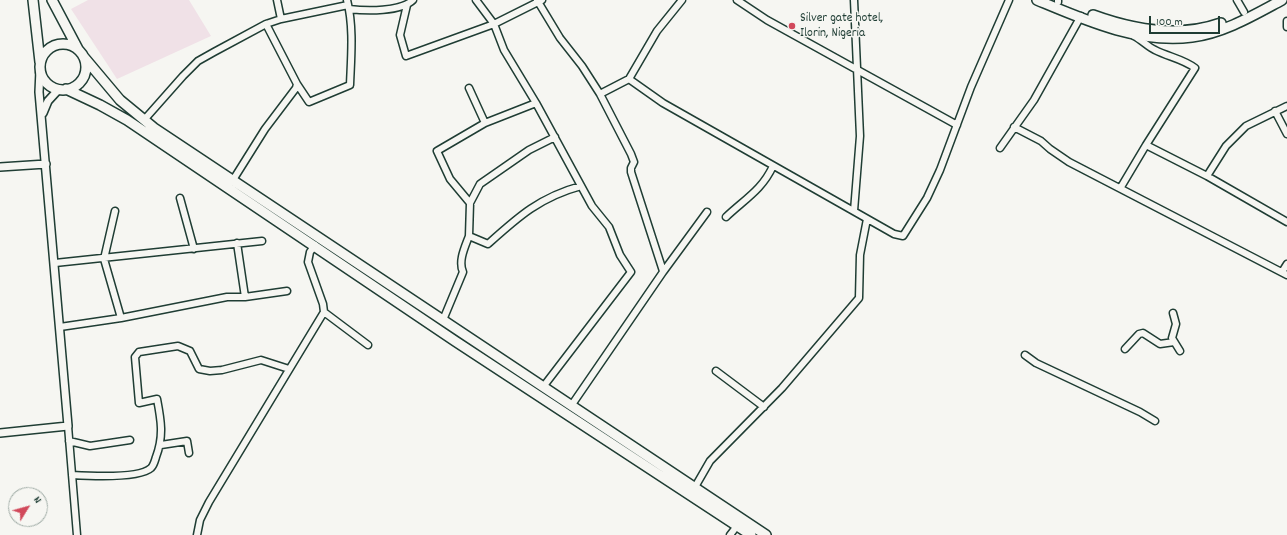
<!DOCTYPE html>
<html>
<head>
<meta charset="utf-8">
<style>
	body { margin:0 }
	#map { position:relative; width:1287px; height:535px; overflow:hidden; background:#f6f6f2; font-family:Dekko,sans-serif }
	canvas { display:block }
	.north { position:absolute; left:8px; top:487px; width:40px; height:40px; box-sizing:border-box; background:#f6f6f2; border:1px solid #a0aca6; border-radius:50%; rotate:53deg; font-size:11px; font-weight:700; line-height:16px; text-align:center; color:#1f3d34 }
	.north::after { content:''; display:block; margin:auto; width:14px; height:18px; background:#d1495b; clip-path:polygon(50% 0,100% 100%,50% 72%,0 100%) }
	.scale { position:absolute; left:1149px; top:16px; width:71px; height:18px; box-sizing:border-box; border:2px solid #1f3d34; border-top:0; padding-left:5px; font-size:12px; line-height:14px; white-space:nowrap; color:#1f3d34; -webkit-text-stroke:3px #f6f6f2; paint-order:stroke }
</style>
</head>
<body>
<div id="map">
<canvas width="1287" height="535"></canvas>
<div class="north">N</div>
<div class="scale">100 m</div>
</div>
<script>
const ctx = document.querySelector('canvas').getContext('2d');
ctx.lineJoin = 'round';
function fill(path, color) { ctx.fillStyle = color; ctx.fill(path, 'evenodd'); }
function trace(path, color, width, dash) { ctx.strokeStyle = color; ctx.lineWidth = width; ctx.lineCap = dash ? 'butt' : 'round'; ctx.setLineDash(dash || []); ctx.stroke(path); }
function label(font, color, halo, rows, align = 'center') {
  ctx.font = font + ' Dekko,sans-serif'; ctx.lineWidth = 3; ctx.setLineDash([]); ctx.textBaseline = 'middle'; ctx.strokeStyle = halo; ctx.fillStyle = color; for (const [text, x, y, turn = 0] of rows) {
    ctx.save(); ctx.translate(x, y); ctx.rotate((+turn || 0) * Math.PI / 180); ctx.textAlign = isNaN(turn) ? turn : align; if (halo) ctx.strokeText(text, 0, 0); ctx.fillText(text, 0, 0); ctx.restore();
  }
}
fill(new Path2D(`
	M88,0H189L211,36L117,79L71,9Z`), '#f0e1e7');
const minor = new Path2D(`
	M277,0L281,19
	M476,0L494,24L504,50L536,103L592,206L609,227L620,255L631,272L543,387
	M537,0L560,38L582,66L600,94L631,154L634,162L631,168V172L663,271
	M737,0L767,20L957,125
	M1237,0L1244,12
	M1058,2V0
	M407,5L400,35L406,56L494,24L542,0
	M349,9C366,11 401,12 413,0
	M1287,21V27
	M1134,36C1142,40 1148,47 1155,50C1169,57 1183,59 1195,68L1146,145
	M629,79L663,103L894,234L903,236L927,198L940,170L971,87L1009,0
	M297,84L309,102L350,85C351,58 354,27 347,0
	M469,88L485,123
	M600,94L629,79L657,31L682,0
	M536,103L485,123L437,151L450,179L470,203L480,184L529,150L555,137
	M1275,111L1287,134
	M144,120L183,76L198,61L214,52L266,24L281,19L348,5
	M1014,127L1041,141L1050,149L1069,162L1287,275
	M1000,148L1034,100L1081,16
	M1207,176L1226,146L1246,126L1287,106
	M233,180L265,129L296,88L297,84L266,24
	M1121,187L1146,145L1207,176L1287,222
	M180,198L194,249
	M470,203L469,236L488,244C518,217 540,197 581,186
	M115,211L104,259L121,318
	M854,211L860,136L854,0
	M726,217C745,199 762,190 773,166
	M237,243L245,297
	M315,245L310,252L308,262L323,304L324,312L368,345
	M55,263L262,241
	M1282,272L1287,264
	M1173,313L1176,324L1172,338L1180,351
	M443,320L463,272C458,261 465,247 469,236
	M60,327L121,318L227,297H245L287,291
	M1125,349L1139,334L1143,333L1160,344L1174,342
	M1025,355L1036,363L1140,412L1155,421
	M716,371L764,407
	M571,406L663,272L707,212
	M68,426L77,535
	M69,441L90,446L130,440
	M161,445L187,441L189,453
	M72,475C89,476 139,479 151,468C154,465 155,460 156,457C164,436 161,420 157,399L139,403L135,357L139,352L178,346L190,351L199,369L210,371L222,370L261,360L289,369
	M695,487L710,461L782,388L859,298L860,255L867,219
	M197,535L200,520L209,502L324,312
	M730,535L737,526`);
const tertiary = new Path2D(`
	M43,113L48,101L59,89
	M0,167L46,164
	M0,433L68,426L39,92L40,70`);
const primary = new Path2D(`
	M33,0L40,62
	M52,0L78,49
	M1037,0C1085,20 1138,44 1192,37C1224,33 1254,15 1282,0
	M1093,15C1134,30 1179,38 1221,23
	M40 67a23 23 0 1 1 46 0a23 23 0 1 1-46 0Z
	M83,56L120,100L154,128L766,535
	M66,89L100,105L127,120L455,341L751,535`);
trace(minor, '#1f3d34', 9);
trace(tertiary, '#1f3d34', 10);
trace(primary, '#1f3d34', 12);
trace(minor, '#f6f6f2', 6);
trace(tertiary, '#f6f6f2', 7);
trace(primary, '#f6f6f2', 9);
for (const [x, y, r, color] of [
	[792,26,4,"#d1495b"]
]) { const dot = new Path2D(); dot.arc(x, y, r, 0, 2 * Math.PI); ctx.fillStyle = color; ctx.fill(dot); trace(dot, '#f6f6f2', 1.5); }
label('13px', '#1f3d34', '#f6f6f2', [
	["Silver gate hotel,",800,19],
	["Ilorin, Nigeria",800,34]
], 'left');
</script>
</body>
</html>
